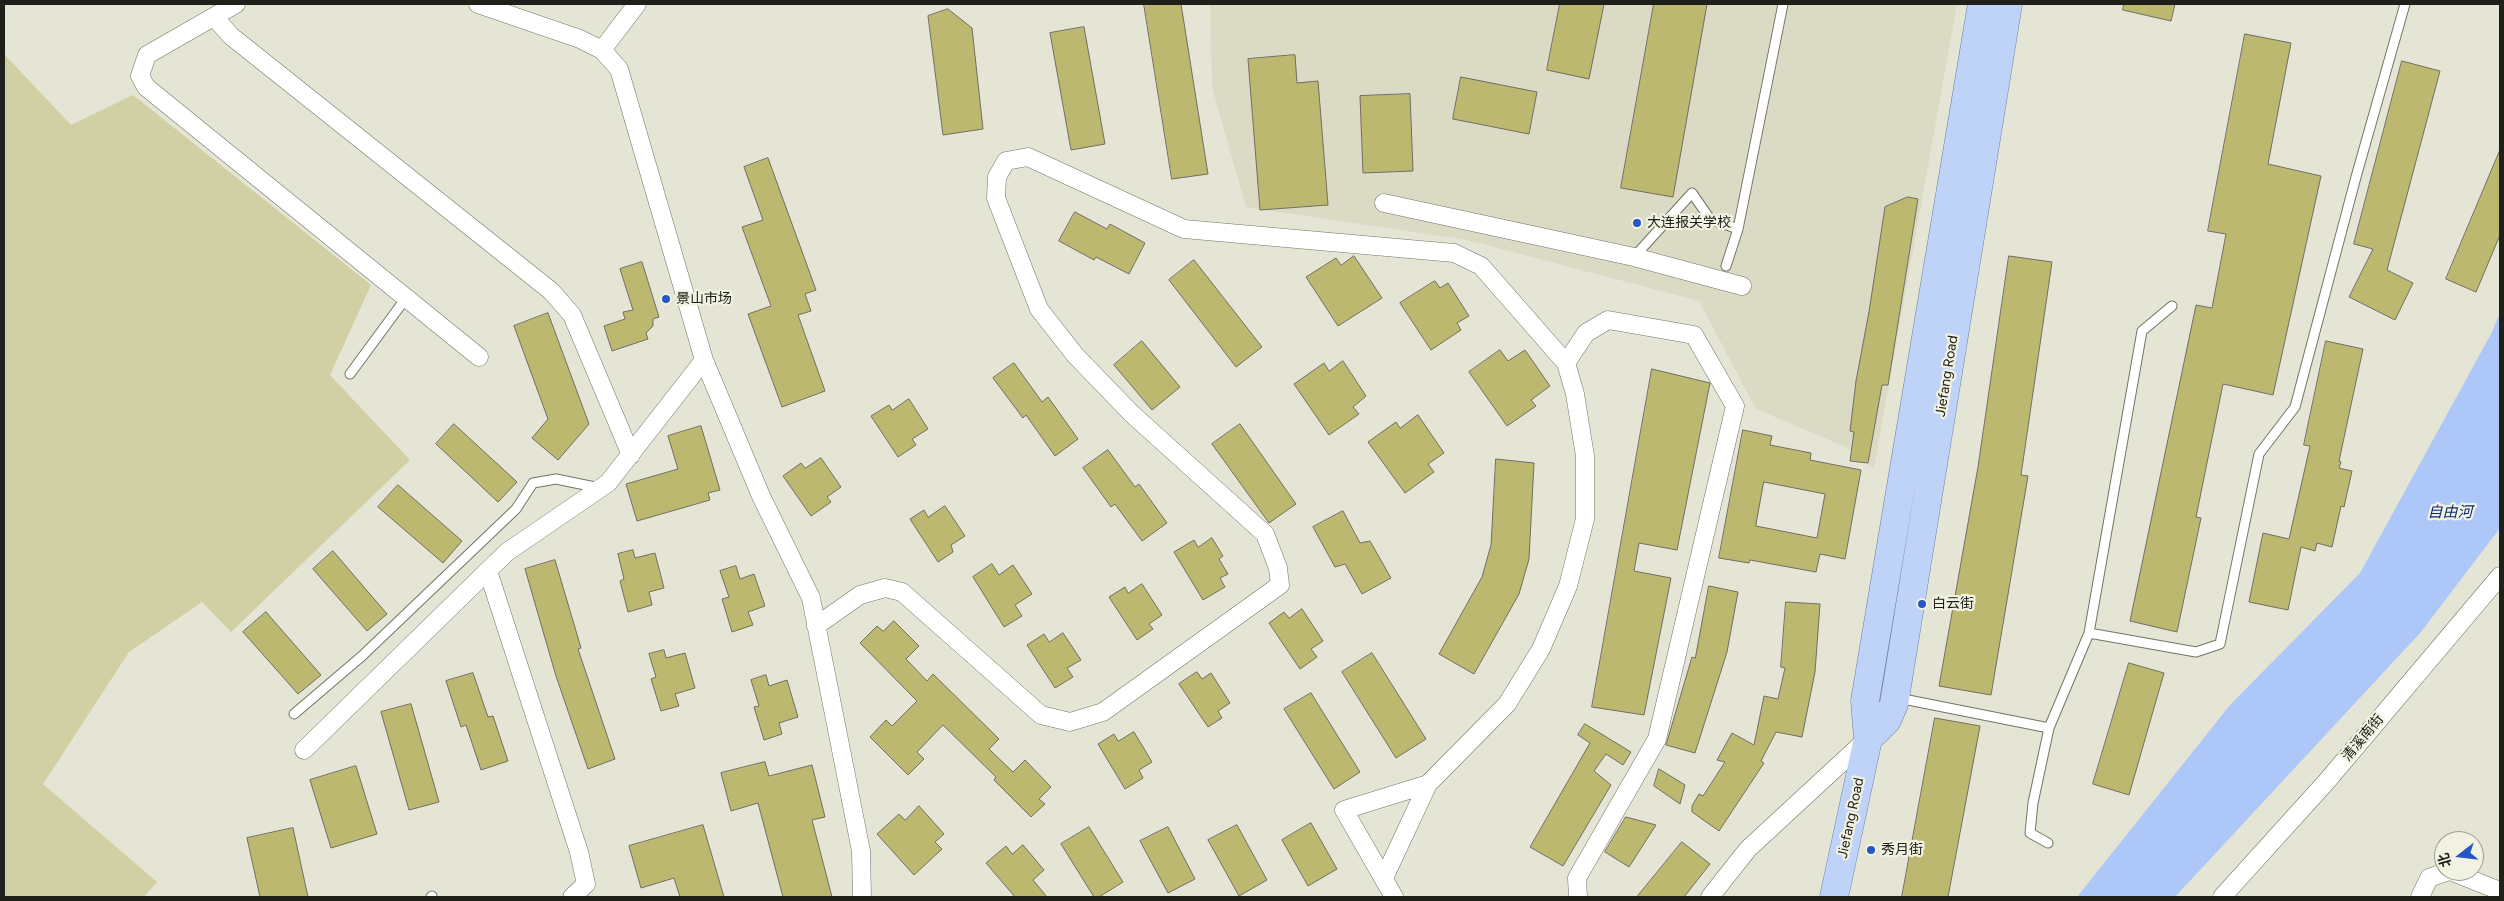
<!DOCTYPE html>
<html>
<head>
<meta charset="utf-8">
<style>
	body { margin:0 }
	#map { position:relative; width:2504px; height:901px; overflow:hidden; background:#e5e5d5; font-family:Figtree,"Noto Sans SC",sans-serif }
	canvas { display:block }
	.frame { position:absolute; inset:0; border:5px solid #20201b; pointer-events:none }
	.north { position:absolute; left:2434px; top:831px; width:50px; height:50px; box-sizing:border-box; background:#f2f2e3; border:1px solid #9e9e93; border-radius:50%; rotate:254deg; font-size:14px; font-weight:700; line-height:20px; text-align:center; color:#20201b }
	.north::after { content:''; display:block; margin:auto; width:18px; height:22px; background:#2757c5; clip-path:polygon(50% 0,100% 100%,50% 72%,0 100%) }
</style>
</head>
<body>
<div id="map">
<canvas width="2504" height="901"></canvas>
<div class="frame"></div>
<div class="north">北</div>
</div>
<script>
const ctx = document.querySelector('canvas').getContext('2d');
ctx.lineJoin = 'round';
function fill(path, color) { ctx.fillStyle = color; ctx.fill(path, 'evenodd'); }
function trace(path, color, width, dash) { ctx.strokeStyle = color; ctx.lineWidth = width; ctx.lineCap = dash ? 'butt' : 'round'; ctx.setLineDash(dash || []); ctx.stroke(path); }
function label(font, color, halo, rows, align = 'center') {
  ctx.font = font + ' Figtree,"Noto Sans SC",sans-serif'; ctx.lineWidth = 4.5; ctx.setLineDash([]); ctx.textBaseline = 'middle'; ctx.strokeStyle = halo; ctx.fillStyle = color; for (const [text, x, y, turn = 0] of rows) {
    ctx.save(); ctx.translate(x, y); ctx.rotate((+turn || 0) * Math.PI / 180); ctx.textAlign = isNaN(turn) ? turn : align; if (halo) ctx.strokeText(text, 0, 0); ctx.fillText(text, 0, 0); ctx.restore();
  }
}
fill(new Path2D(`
	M1210,4H1957L1874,468L1852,450L1756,409L1699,301L1467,240L1246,207L1212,87Z`), '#dbdac4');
fill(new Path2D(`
	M4,54L71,125L133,95L371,285L330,375L410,460L231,632L202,602L129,652L43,784L157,882L144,897H4Z`), '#d1cfa4');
fill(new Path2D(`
	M2500,313V528L2421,632L2175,897H2077L2230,705L2360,573L2491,334Z`), '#adc7f8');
const building = new Path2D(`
	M1144,4H1181L1208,174L1172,179Z
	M1560,4H1604L1589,79L1547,70Z
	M1654,4H1707L1673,197L1621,188Z
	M2124,4H2175L2171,21L2123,10Z
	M948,9L972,28L983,129L943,135L928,16Z
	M1084,27L1105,144L1071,150L1050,33Z
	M2245,34L2291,43L2268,164L2321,176L2273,395L2223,384L2196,517L2201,518L2177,632L2130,621L2196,305L2212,308L2226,234L2208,231Z
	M1295,55L1297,83L1318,81L1328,205L1260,210L1248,59Z
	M2402,61L2440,71L2387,270L2413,283L2395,320L2349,297L2373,249L2354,244Z
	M1461,77L1537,92L1529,134L1453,119Z
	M1410,94L1413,171L1363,173L1360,96Z
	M2500,150V235L2476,292L2446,279Z
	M768,158L816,290L805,294L811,311L798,315L825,391L782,407L748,314L771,306L742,227L763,220L744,167Z
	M1908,197L1918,199L1888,385H1882L1868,463L1850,461L1854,432L1850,431L1856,381L1869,312L1885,207Z
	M1075,212L1107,229L1110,224L1145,243L1129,274L1096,257L1094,260L1059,241Z
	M1354,256L1382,298L1338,326L1306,277L1336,258L1341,265Z
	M2009,256L2052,262L2021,475L2028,476L1991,695L1939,686L1978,467Z
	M1194,260L1262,347L1236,367L1169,280Z
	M642,262L659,317L653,319V326L646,333L648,339L612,351L604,326L625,319L623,312L633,310L620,269Z
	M1435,281L1440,288L1448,283L1469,316L1457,323L1461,330L1431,350L1400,303Z
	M548,313L589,424L558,460L532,438L548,419L514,326Z
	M1142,341L1180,387L1152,410L1114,365Z
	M2326,341L2363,349L2339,461L2341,462L2339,468L2352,471L2344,507L2341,506L2332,547L2317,543L2315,551L2301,547L2288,610L2249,602L2263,533L2289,539L2310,446L2304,445Z
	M1500,350L1508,361L1525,350L1550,386L1531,400L1536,406L1507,426L1469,372Z
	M1343,361L1366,396L1353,407L1359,414L1329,435L1294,384L1324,363L1329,371Z
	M1014,363L1042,402L1048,397L1078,439L1055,456L1026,415L1023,418L993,378Z
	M1652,369L1710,383L1677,550L1639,543L1634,571L1671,578L1644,715L1592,707Z
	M909,399L928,429L912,439L916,445L898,457L871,416L889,405L892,410Z
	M1418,415L1444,453L1428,464L1434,472L1405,493L1368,442L1396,422L1400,428Z
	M454,424L517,482L498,502L436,444Z
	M1240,424L1296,504L1269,523L1212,444Z
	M701,426L720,490L708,493L710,500L637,521L626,484L678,469L668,436Z
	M1743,430L1772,436L1770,445L1811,453L1810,460L1861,470L1845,559L1820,554L1816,572L1750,560L1749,563L1719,558ZM1764,482L1825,494L1817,538L1756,526Z
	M1108,450L1135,487L1139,484L1167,523L1142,541L1115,504L1111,507L1083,468Z
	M821,458L841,487L827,497L831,502L811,516L783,476L801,463L805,468Z
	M1496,459L1534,463L1529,559L1519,594L1474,674L1439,654L1482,577L1491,545Z
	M398,485L462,541L443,563L378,507Z
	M945,506L965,536L951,545L953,552L938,562L910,519L924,510L928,517Z
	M1343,511L1360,543L1370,541L1391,578L1362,594L1345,564L1335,567L1313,527Z
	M1212,538L1223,556L1219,559L1228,574L1220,578L1225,587L1203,600L1174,552L1194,540L1198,547Z
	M633,550L635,558L655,553L664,588L649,592L652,605L628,612L620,581L624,579L618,554Z
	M333,551L387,614L367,631L313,569Z
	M555,560L581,648L578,649L615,759L588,769L556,676L525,569Z
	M992,564L999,575L1013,565L1032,594L1015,605L1022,616L1004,627L973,577Z
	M736,566L740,579L754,574L765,606L748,612L753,625L732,632L722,599L729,597L720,571Z
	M1142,584L1162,615L1149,624L1153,629L1137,640L1109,597L1125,587L1128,593Z
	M1709,586L1738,592L1727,652L1695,753L1666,745L1692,657L1695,658Z
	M1786,602L1820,604L1815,672L1802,737L1776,732L1761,761L1764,763L1719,831L1692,812V806L1699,794L1703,796L1725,762L1717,760L1732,733L1754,745L1764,696L1778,699L1785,668L1781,667Z
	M1302,609L1323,641L1311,649L1317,657L1300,669L1269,623L1284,612L1289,618Z
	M266,612L321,675L298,694L243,632Z
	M894,621L919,646L906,659L927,681L933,674L999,739L989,749L1013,772L1025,760L1051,787L1039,799L1045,804L1031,817L994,780L996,777L943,725L917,752L924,759L908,775L870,737L886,720L892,726L917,701L860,643L877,626L883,631Z
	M1063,633L1081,660L1067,668L1073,677L1055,688L1027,645L1044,634L1049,642Z
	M664,650L666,658L685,653L695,688L675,694L679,706L661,711L651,679L656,677L649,654Z
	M1372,653L1426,739L1396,758L1342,672Z
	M2129,663L2164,673L2129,795L2093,784Z
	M1197,672L1202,679L1211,673L1230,703L1218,711L1222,718L1208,727L1179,684Z
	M473,673L488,717L493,716L508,761L481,770L466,725L461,727L446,681Z
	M766,675L769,686L787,680L798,717L779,723L782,734L764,740L754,707L759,706L751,680Z
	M1311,693L1360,772L1334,789L1284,709Z
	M411,704L439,802L409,810L381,712Z
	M1935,718L1980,726L1948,897H1902Z
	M1585,724L1631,752L1623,765L1606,754L1594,771L1611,785L1563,866L1530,847L1590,743L1578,735Z
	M1134,732L1152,762L1139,770L1143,778L1125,789L1098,744L1114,734L1118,741Z
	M765,762L769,776L812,765L825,817L812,820L832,897H783L758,803L731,811L721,773Z
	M356,766L377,834L331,848L310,780Z
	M1659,769L1685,785L1680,804L1654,786Z
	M919,806L944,834L935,842L942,849L914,875L877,834L899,814L905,820Z
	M1626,817L1656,825L1629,867L1605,852Z
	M1311,823L1337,869L1308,886L1282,840Z
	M703,825L724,897H680L674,878L641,888L629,846Z
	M1237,825L1267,880L1239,896L1208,840Z
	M1089,827L1123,882L1099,897H1094L1061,844Z
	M1168,827L1195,879L1168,893L1140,841Z
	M293,828L308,897H260L247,838Z
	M1682,842L1710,864L1684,897H1637Z
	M1023,845L1044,870L1033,880L1047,897H1015L986,863L1006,846L1012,854Z`);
fill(building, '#bcb870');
trace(building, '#706f62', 1);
const lane = new Path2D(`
	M1634,257L1692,193L1710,219L1738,229
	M1726,266L1738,229L1783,4
	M350,374L406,298
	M2089,633L2196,652L2220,644L2259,454L2295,407L2356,177L2405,4
	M1898,698L2049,728
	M294,714L362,656L516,509L533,483L556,479L600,488
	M2048,843L2030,833L2033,803L2049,728L2089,633L2142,331L2172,306
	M431,897L432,896`);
const street = new Path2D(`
	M236,4L147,55L140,76L146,87L479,357
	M478,4L580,39L602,50L619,69L704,360L761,496L811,598L861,851L862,897
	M215,18L231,36L551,291L572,315L631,455
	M602,50L637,4
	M1384,203L1634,257L1742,286
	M1566,363L1586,333L1608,320L1694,335L1735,406L1657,739L1577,878L1578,897
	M488,571L579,852L586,884L572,897
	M816,626L860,595L885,588L902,592L1041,715L1070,722L1103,712L1280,585L1278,568L1265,534L1132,414L1075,355L1039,309L996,198L997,177L1006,161L1028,157L1184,229L1454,253L1481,266L1566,363L1575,394L1585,456V519L1568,586L1541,649L1507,704L1428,784
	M304,750L507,552L608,483L704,360
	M2450,871L2500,891
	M1384,878L1428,784L1344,810L1394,897
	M1710,897L1748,849L1867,739
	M2222,897L2327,781L2500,576
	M2420,897L2429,878L2449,871`);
const primary = new Path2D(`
	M1868,739L1887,720L1894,704L2008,4
	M1834,897L1868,739L1865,701L1982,4`);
trace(lane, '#747466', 11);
trace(street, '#747466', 19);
trace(primary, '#6c80a6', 29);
trace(lane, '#fff', 9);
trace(street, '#fff', 18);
trace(primary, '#bfd2f7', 28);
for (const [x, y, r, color] of [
	[1637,223,5,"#2757c5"],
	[666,299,5,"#2757c5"],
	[1922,604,5,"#2757c5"],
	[1871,850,5,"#2757c5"]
]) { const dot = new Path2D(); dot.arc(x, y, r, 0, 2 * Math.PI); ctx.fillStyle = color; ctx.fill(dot); trace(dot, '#f2f2e3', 2); }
label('14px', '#20201b', '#f2f2e3', [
	["大连报关学校",1647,223],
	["景山市场",676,299],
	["白云街",1932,604],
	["秀月街",1881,850]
], 'left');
label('14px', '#20201b', '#f2f2e3', [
	["Jiefang Road",1947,376,-81],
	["清溪南街",2363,738,-50],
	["Jiefang Road",1851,818,-78]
]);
label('italic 15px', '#0c296e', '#f2f2e3', [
	["自由河",2450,513]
]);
</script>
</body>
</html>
